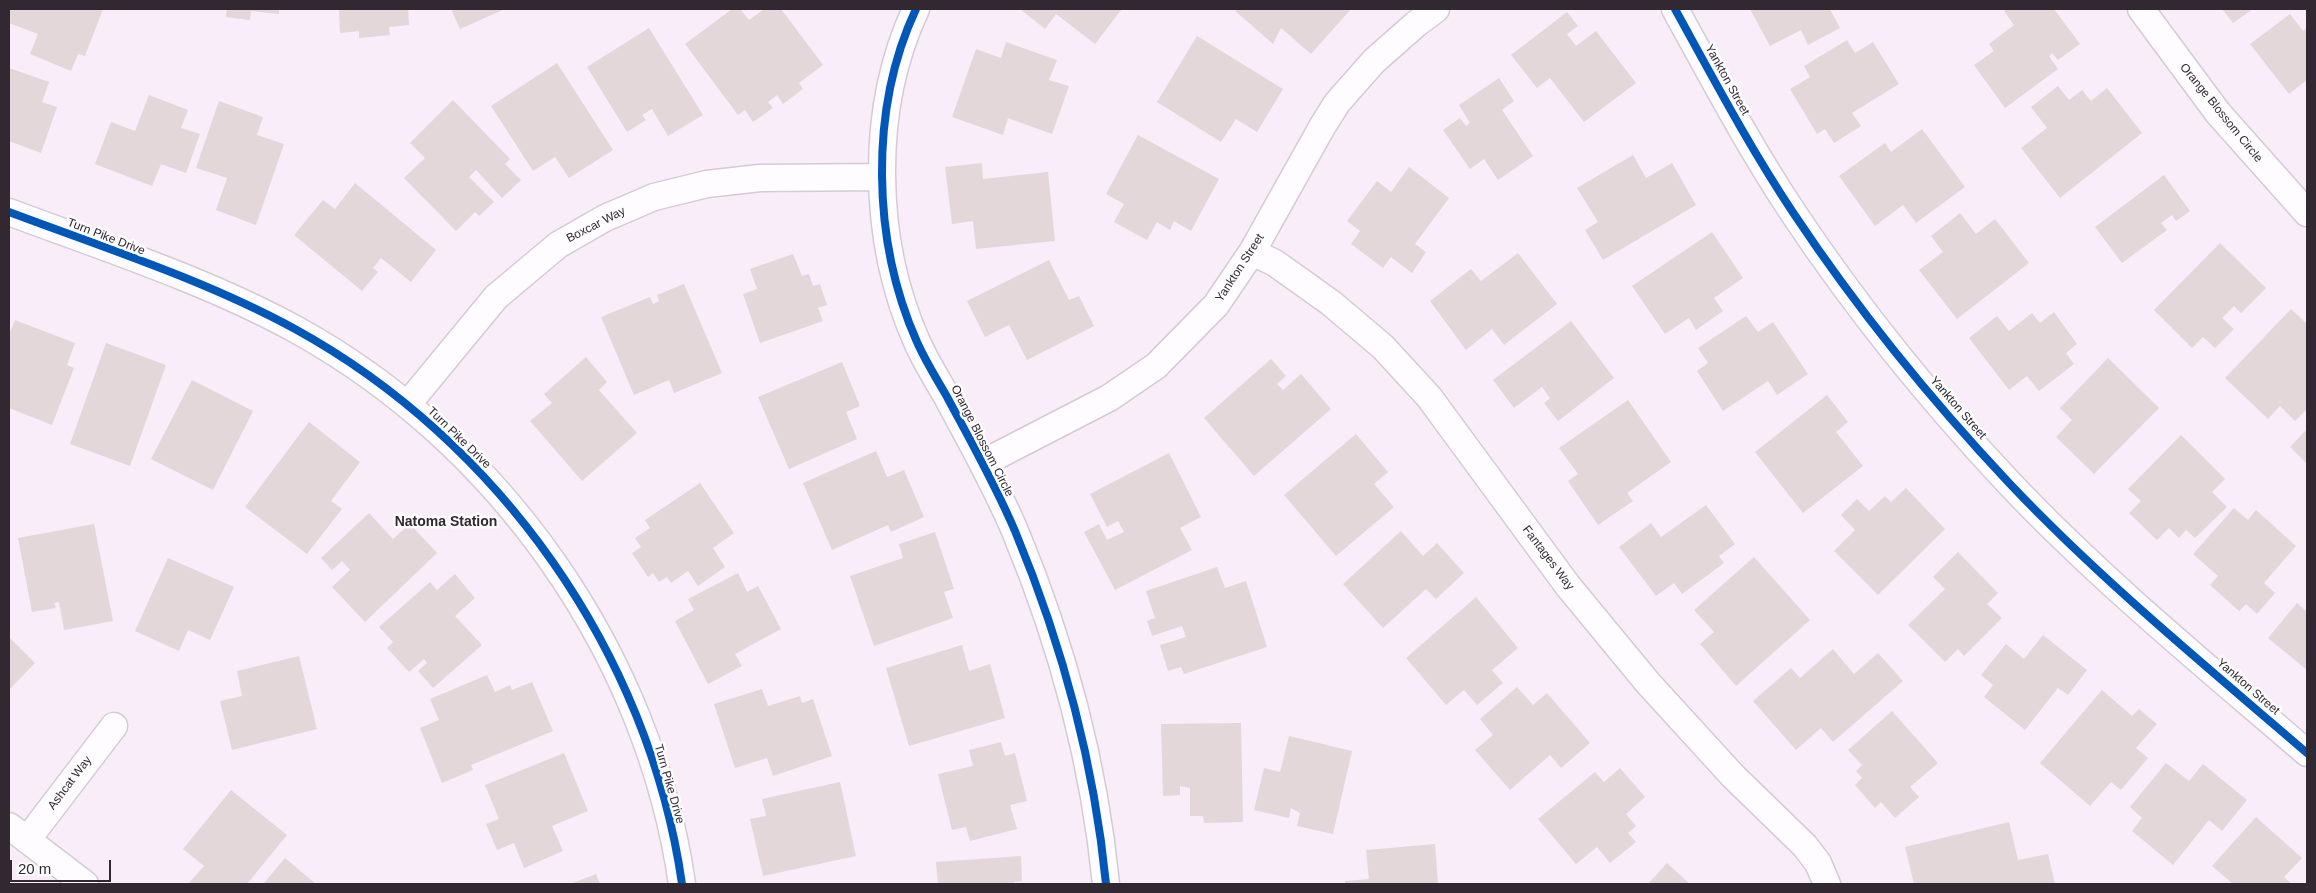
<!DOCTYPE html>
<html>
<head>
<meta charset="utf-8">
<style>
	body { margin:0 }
	#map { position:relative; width:2316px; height:893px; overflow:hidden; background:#f8edf9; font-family:Helvetica,sans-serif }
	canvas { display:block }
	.frame { position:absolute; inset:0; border:10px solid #312832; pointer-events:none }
	.scale { position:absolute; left:10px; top:860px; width:101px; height:22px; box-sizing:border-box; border:2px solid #312832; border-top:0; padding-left:6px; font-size:15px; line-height:18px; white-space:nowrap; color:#312832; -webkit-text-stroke:4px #fdfdfd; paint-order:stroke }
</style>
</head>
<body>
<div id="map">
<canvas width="2316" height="893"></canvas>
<div class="frame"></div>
<div class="scale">20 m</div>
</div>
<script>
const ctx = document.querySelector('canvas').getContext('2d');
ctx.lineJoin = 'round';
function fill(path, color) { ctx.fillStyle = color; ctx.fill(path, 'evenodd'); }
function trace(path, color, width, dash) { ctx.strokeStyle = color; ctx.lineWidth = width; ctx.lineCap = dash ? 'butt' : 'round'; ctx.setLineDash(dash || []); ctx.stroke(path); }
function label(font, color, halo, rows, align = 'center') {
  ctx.font = font + ' Helvetica,sans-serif'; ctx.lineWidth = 5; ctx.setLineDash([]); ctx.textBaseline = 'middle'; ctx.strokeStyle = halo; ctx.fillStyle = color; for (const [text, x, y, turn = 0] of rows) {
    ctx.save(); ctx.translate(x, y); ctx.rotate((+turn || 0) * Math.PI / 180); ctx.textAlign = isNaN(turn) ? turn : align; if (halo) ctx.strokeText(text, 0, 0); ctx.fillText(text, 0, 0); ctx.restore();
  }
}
fill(new Path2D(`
	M9,9H103L85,56L78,54L71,71L30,54L38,34L9,23Z
	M227,9H279V14L251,11L250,20L226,17Z
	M339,9H408L409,25L389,27L390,35L359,38V31L340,33Z
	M451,9H505L460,29Z
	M732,9H740L749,20L764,9H781L823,65L799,83L803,89L783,104L777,95L768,102L773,108L753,122L745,110L738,115L685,44Z
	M1020,9H1122L1095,44L1056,14L1045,29Z
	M1233,9H1351L1311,54L1281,28L1273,44Z
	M1750,9H1830L1840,28L1808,45L1801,30L1770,46Z
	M2008,9H2054L2080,44L2058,60L2052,53L2049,56L2058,69L2005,108L1974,65L1994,51L1989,44L2014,25L2004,11Z
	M2222,9H2253L2233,23Z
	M1567,12L1578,26L1567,34L1576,46L1596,31L1636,83L1584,122L1550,78L1537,88L1511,55Z
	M2290,14L2303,31L2307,28V80L2289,94L2250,44Z
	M649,28L703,115L668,136L652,109L642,115L646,120L627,132L587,67Z
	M1197,36L1283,89L1257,132L1236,119L1221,142L1157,102Z
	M1847,40L1855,53L1873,42L1899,84L1852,113L1861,126L1834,143L1825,129L1817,134L1790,89L1810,77L1804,66Z
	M1006,42L1057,60L1049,80L1069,86L1052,134L1008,118L1003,135L952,117L976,49L1001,58Z
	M557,63L613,150L569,178L555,157L533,171L491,106Z
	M9,68L49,82L42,102L57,107L41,153L9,141Z
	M1499,78L1514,101L1502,110L1533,156L1498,180L1484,159L1470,169L1443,130L1460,118L1466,126L1470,123L1459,105Z
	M2058,86L2069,100L2082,90L2091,101L2107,88L2142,133L2060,198L2021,148L2047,128L2031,107Z
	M149,95L188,110L181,128L200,134L186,173L161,164L152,186L95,164L111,122L135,131Z
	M453,100L510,159L505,164L521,180L502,198L476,170L469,177L494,202L479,216L475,212L456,231L404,178L425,158L410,143Z
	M219,101L263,117L257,135L284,144L256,225L216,210L227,178L196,168Z
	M1922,129L1965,187L1916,223L1903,205L1875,226L1839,176L1885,143L1891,152Z
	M1138,135L1219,179L1191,231L1174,221L1170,230L1157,222L1147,240L1114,222L1124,204L1106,194Z
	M1633,155L1646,178L1672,163L1696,205L1603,260L1585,230L1598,222L1577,188Z
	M982,163L983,179L1048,172L1055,241L976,249L973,221L952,224L945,167Z
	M1409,167L1449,198L1415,244L1426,252L1412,273L1391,257L1383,268L1351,244L1360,231L1347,221L1377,181L1391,192Z
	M2164,175L2190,211L2176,221L2172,215L2161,223L2167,230L2122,263L2095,227Z
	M355,183L436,250L411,282L381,258L373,268L378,272L362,291L294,235L323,200L335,209Z
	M1960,213L1976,234L1995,219L2029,263L1957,319L1919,270L1943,252L1931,236Z
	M1712,232L1743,278L1714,298L1723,311L1696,330L1689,318L1665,334L1632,286Z
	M2220,243L2266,288L2241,313L2234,306L2222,318L2234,329L2215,348L2203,337L2192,348L2154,310Z
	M1518,253L1557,304L1504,345L1492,329L1466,350L1430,301L1471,269L1481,281Z
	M793,254L802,276L809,274L813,286L820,284L827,305L818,308L823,321L760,343L743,294L757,289L750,269Z
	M1049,260L1069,300L1079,296L1094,326L1027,360L1009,325L985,337L967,301Z
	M684,284L722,373L674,393L669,380L634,395L601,317L650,297L653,304L659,301L657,295Z
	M2291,309L2307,324V409L2295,421L2280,406L2268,419L2225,378Z
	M2054,312L2077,344L2066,353L2074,364L2039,391L2027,376L2009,390L1969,338L1997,316L2009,331L2032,313L2040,323Z
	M1746,316L1758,332L1773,322L1808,374L1777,395L1768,381L1723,411L1697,371L1708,363L1698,348Z
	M15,320L75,343L67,365L74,368L52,425L9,408V335Z
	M1571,321L1614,378L1558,421L1544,403L1550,398L1542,387L1514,408L1493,380Z
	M106,343L166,365L130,466L70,444Z
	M586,357L607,382L599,390L637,433L582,481L530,421L552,403L544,394Z
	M2108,358L2159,408L2094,474L2056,437L2072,420L2060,408Z
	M1271,359L1286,376L1277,384L1283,390L1301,374L1331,409L1254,476L1204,418Z
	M842,362L860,406L846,412L857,439L789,469L758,397Z
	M192,380L253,411L213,490L151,459Z
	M1827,395L1848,422L1836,432L1863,466L1803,513L1755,452Z
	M1628,400L1671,462L1627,493L1633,501L1598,525L1568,481L1578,474L1559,448Z
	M309,422L360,462L331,501L342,509L307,554L245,507Z
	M2307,429V464L2290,447Z
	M1356,434L1388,472L1374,484L1394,507L1336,556L1284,495Z
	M2181,435L2225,479L2212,492L2227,507L2195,538L2186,530L2179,538L2169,528L2157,540L2129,513L2141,501L2128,489Z
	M876,451L887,477L904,470L924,517L891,532L888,525L832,550L803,483Z
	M1169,453L1201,517L1180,528L1192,550L1115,590L1084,532L1099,524L1107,540L1124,532L1118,521L1107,527L1090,494Z
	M700,483L734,533L713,548L725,567L698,586L688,571L671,583L667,577L659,582L653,573L648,577L632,553L641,547L635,538L650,528L645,520Z
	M1906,488L1945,529L1878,595L1834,551L1855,530L1841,515L1857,499L1869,511L1885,496L1891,502Z
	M1706,505L1735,544L1719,556L1724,563L1682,594L1674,583L1656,596L1619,547L1651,523L1661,537Z
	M2234,508L2248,520L2256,510L2296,546L2264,583L2275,593L2257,614L2246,604L2239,611L2210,585L2218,576L2193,554Z
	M369,513L393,539L410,524L437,553L365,622L332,587L350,570L342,561L332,570L321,558Z
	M94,524L113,621L64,630L59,602L54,603L56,608L32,612L18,538Z
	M1401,531L1423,556L1437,543L1464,573L1436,599L1426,589L1383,628L1343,584Z
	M935,532L954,589L944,592L953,618L874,646L850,576L903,558L899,544Z
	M1958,552L1998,593L1987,604L2002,618L1964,656L1958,649L1945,662L1908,625L1945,589L1933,577Z
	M1754,557L1810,620L1736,686L1700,644L1714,632L1694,610Z
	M168,558L234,587L210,640L188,630L179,651L135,631Z
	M1217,567L1225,588L1246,581L1267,647L1184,674L1181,667L1168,671L1160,645L1186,637L1182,626L1152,636L1147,621L1155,618L1146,591Z
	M738,573L747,592L758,586L781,629L735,654L742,666L708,684L675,621L694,610L688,599Z
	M455,574L475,598L455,616L482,645L433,688L418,671L427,663L424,659L409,672L387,648L393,642L379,627L430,582L437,590Z
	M1476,597L1518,648L1492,670L1503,683L1477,705L1464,690L1446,705L1406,658Z
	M2297,603L2307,612V670L2268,638Z
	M2043,635L2087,670L2068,695L2058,688L2025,730L1984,697L1993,685L1981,675L2006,644L2024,659Z
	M9,637L35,663L9,690Z
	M962,645L969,671L990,664L1005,718L909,746L886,668Z
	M1833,649L1854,674L1878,653L1903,681L1833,742L1821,728L1796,750L1753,701L1791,668L1800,678Z
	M299,656L317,729L232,750L220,701L242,696L237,671Z
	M487,675L495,692L510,685L512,690L532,682L553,731L471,765L473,770L442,783L420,728L439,720L430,699Z
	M1517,687L1533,705L1547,693L1590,743L1561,768L1550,755L1510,790L1475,750L1493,735L1480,719Z
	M762,689L768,706L800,696L802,703L813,699L832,756L773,776L767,758L735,768L714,704Z
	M2102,690L2132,716L2139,709L2157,724L2136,748L2148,758L2121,790L2111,782L2090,806L2040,763Z
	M1892,711L1938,763L1910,787L1919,797L1895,818L1881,802L1875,808L1855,785L1862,778L1856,771L1862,765L1848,750Z
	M1241,723L1243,822L1204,823L1203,816H1190V788L1180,786V795L1163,796L1161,724Z
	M1289,736L1352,751L1333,834L1297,826L1300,813L1291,808L1289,818L1254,810L1264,768L1280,772Z
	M1001,742L1005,756L1015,753L1027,801L1010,805L1017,829L970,841L966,827L952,830L938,774L973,766L969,750Z
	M564,753L588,811L552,826L563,851L524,868L514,843L497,850L486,824L499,819L485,785Z
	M2166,763L2189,781L2203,764L2247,800L2222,831L2209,820L2173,865L2132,831L2142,818L2130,807Z
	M1620,768L1645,797L1626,814L1636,826L1628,833L1636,842L1610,863L1597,847L1576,864L1538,819L1595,772L1604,782Z
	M840,782L856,856L763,876L750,819L766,816L762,799Z
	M231,790L287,835L247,884H188L204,866L183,849Z
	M2256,817L2302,858L2284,877L2292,884H2233L2212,866Z
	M2009,822L2018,860L2048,854L2055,884H1914L1905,847Z
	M1435,844L1438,884H1345V881L1369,879L1366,850Z
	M1021,856L1022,881L1014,882V884H938L936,862Z
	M285,858L316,884H263Z
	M1667,863L1690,884H1648Z
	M596,874L600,884H570Z`), '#e3d7da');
const street = new Path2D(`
	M916,9C869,109 872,241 917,342C925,360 936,378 946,395C970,440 995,484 1015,531C1062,644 1094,762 1106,884
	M1675,9C1713,78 1750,148 1794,214C1858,310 1931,400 2010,484C2102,581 2206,666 2307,753
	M2141,9L2218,113L2307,213
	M9,212C105,248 205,280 295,329C499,441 649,653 682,884
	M1252,252L1275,263L1331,303L1383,347L1429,397L1568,586L1648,683L1732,775L1805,846L1818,863L1827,884
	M407,405L496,297L558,245L605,218L654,197L707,184L760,178L882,177
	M983,463L1109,398L1156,366L1216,305L1252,252L1322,127L1337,103L1374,61L1416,24L1436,9
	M9,826L85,884
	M27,840L114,726`);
trace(street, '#d4cbd5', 29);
trace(street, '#fefcfe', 26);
trace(new Path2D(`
	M916,9C869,109 872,241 917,342C925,360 936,378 946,395C970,440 995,484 1015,531C1062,644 1094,762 1106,884
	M1675,9C1713,78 1750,148 1794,214C1858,310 1931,400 2010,484C2102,581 2206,666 2307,753
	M9,212C105,248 205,280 295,329C499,441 649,653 682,884`), '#0057b8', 8);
label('12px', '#312832', '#fdfdfd', [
	["Yankton Street",1727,80,61],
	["Orange Blossom Circle",2221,113,51],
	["Boxcar Way",596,225,-27],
	["Turn Pike Drive",106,237,21],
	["Yankton Street",1240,268,-57],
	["Yankton Street",1958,408,49],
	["Turn Pike Drive",459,438,44],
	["Orange Blossom Circle",982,441,63],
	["Fantages Way",1548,558,53],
	["Yankton Street",2248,687,41],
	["Ashcat Way",70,783,-53],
	["Turn Pike Drive",669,784,74]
]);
label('bold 14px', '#312832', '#fdfdfd', [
	["Natoma Station",446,522]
]);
</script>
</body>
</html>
